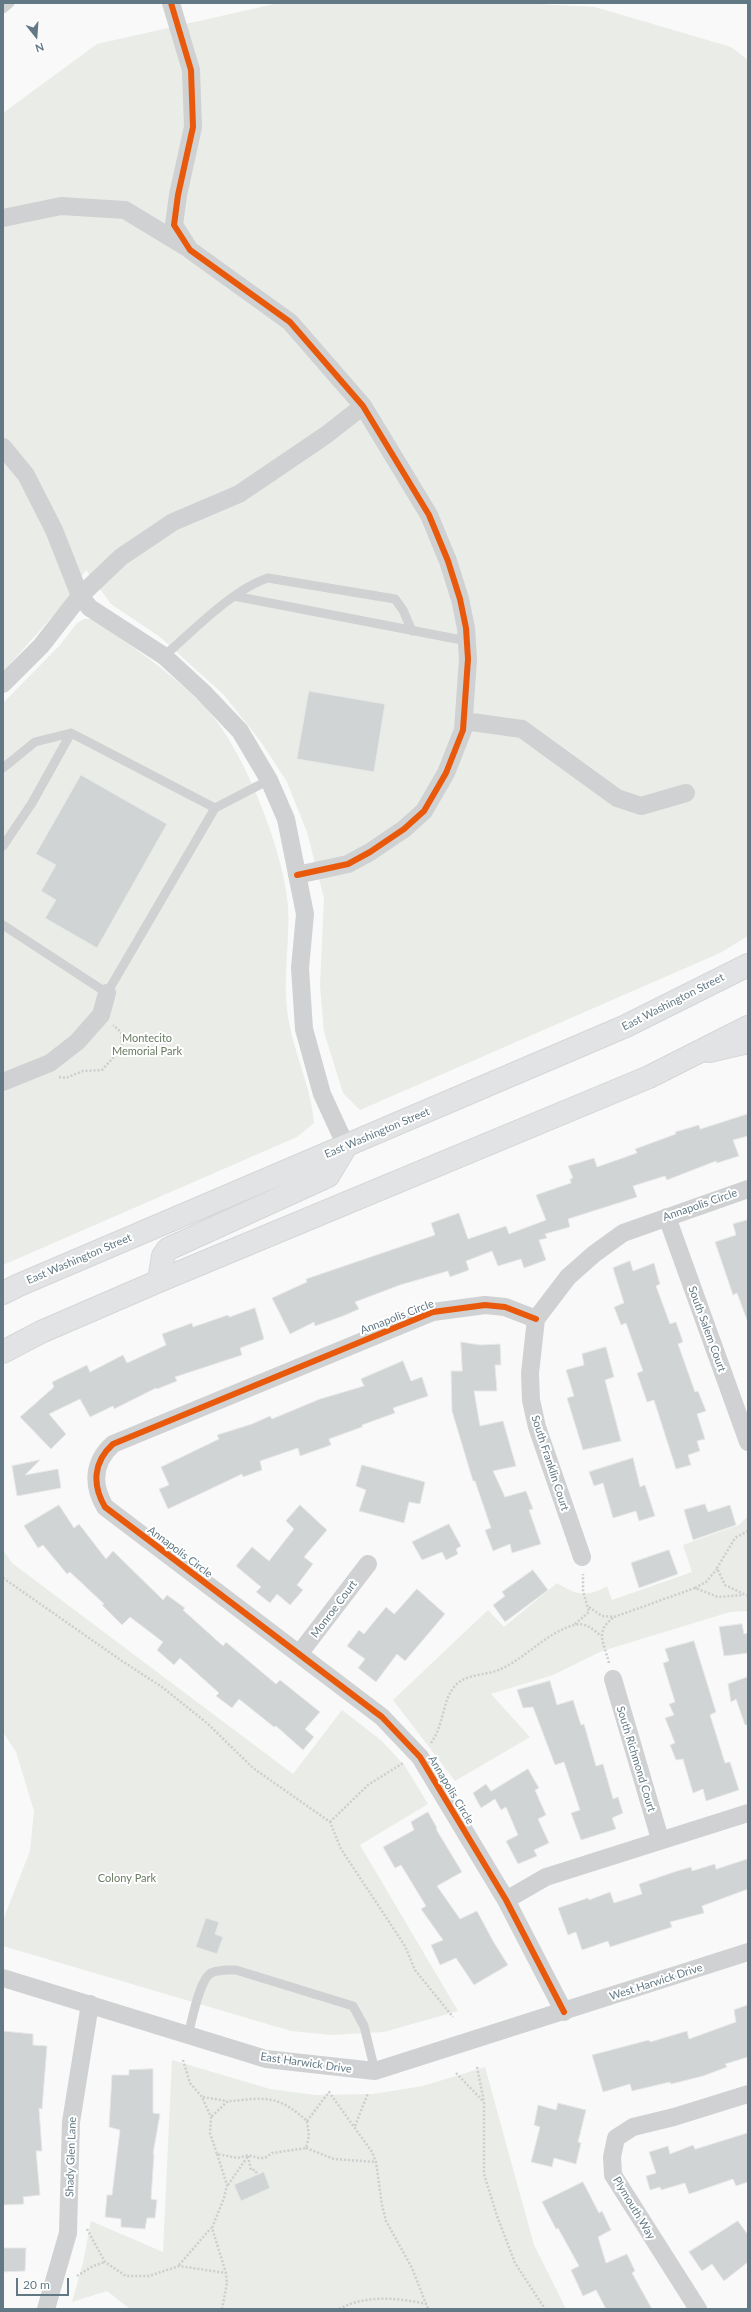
<!DOCTYPE html>
<html>
<head>
<meta charset="utf-8">
<style>
	body { margin:0 }
	#map { position:relative; width:751px; height:2312px; overflow:hidden; background:#f9f9f9; font-family:Lato,sans-serif }
	canvas { display:block }
	.frame { position:absolute; inset:0; border:4px solid #627985; pointer-events:none }
	.north { position:absolute; left:16px; top:16px; width:40px; height:40px; -webkit-text-stroke:3px #fff; paint-order:stroke; rotate:163deg; font-size:11px; font-weight:700; line-height:16px; text-align:center; color:#627985 }
	.north::after { content:''; display:block; margin:auto; width:14px; height:18px; background:#627985; clip-path:polygon(50% 0,100% 100%,50% 72%,0 100%) }
	.scale { position:absolute; left:16px; top:2278px; width:53px; height:18px; box-sizing:border-box; border:2px solid #627985; border-top:0; padding-left:5px; font-size:12px; line-height:14px; white-space:nowrap; color:#627985; -webkit-text-stroke:3px #fff; paint-order:stroke }
</style>
</head>
<body>
<div id="map">
<canvas width="751" height="2312"></canvas>
<div class="frame"></div>
<div class="north">N</div>
<div class="scale">20 m</div>
</div>
<script>
const ctx = document.querySelector('canvas').getContext('2d');
ctx.lineJoin = 'round';
function fill(path, color) { ctx.fillStyle = color; ctx.fill(path, 'evenodd'); }
function trace(path, color, width, dash) { ctx.strokeStyle = color; ctx.lineWidth = width; ctx.lineCap = dash ? 'butt' : 'round'; ctx.setLineDash(dash || []); ctx.stroke(path); }
function label(font, color, halo, rows, align = 'center') {
  ctx.font = font + ' Lato,sans-serif'; ctx.lineWidth = 4; ctx.setLineDash([]); ctx.textBaseline = 'middle'; ctx.strokeStyle = halo; ctx.fillStyle = color; for (const [text, x, y, turn = 0] of rows) {
    ctx.save(); ctx.translate(x, y); ctx.rotate((+turn || 0) * Math.PI / 180); ctx.textAlign = isNaN(turn) ? turn : align; if (halo) ctx.strokeText(text, 0, 0); ctx.fillText(text, 0, 0); ctx.restore();
  }
}
fill(new Path2D(`
	M279,3H519L595,7L731,47L748,60V936L720,953L360,1110L343,1093L324,1032L320,986L324,898L307,832L287,782L261,742L224,695L160,637L111,604L86,570L64,603L3,672V113L97,44Z
	M84,619H94C131,646 171,672 203,705C242,744 284,851 288,906C290,940 283,975 287,1009C291,1048 311,1084 314,1123L297,1137L3,1265V703L60,645L77,623Z
	M748,1516V1611L730,1612L602,1651L553,1675L491,1694L530,1737L455,1781L393,1700L488,1610L504,1627L557,1583C576,1595 587,1598 607,1586L612,1600L692,1572L683,1545L739,1525Z
	M3,1550L12,1563L293,1774L342,1710L382,1741L405,1766L428,1804L360,1845L458,2011L384,2032L332,2035L291,2031L3,1946V1920L30,1851L34,1811L16,1752L3,1732Z
	M172,2060L270,2089L316,2095L373,2094L423,2086L485,2067L534,2245L566,2309H130L107,2291L72,2302L83,2263L91,2221L163,2252Z`), '#e9ece7');
const building = new Path2D(`
	M309,691L385,704L374,772L297,759Z
	M81,775L167,824L97,948L45,918L56,900L41,891L56,865L36,854Z
	M748,1114V1136L733,1140L739,1156L717,1163L716,1161L667,1180L665,1176L633,1186L637,1197L568,1219L570,1227L545,1234L547,1238L539,1240L546,1260L524,1268L521,1259L498,1266L492,1251L466,1261L469,1270L450,1277L448,1271L400,1285L355,1302L359,1309L343,1316L315,1326L314,1322L290,1334L272,1298L307,1282L306,1279L435,1235L431,1223L459,1213L468,1239L506,1226L509,1234L546,1220L536,1195L571,1183L570,1179L573,1178L568,1166L594,1158L597,1167L637,1153L635,1149L676,1134L675,1132L699,1125L700,1129Z
	M748,1220V1320H747L737,1293L733,1295L715,1242L736,1235L733,1224Z
	M630,1261L633,1271L654,1263L660,1284L656,1286L670,1324L676,1322L683,1342L678,1344L695,1392L698,1391L706,1411L697,1414L705,1439L697,1441L700,1451L688,1455L691,1465L676,1469L654,1400L647,1402L637,1373L643,1371L626,1323L621,1325L614,1307L624,1303L613,1268Z
	M255,1308L264,1339L240,1348L242,1355L175,1377L177,1381L157,1389L156,1388L114,1409L113,1406L90,1417L80,1399L49,1414L66,1434L51,1449L20,1417L54,1387L52,1382L87,1365L90,1372L123,1355L127,1363L166,1345L162,1334L192,1323L193,1327L228,1315L229,1317Z
	M461,1342L480,1345L500,1344L501,1365H495L497,1391H474L480,1426L503,1421L516,1466L493,1471L505,1497L526,1491L533,1509L529,1510L541,1544L512,1553L510,1544L493,1551L485,1530L491,1528L475,1481H473L452,1411L451,1371H462Z
	M606,1347L614,1377L605,1380L621,1441L583,1450L567,1398L574,1396L566,1370L584,1365L582,1354Z
	M403,1361L411,1381L422,1377L428,1396L393,1408L395,1413L362,1425V1427L329,1439L331,1445L300,1456L298,1448L260,1461L262,1470L243,1477L242,1474L168,1509L159,1489L169,1485L161,1467L219,1439L217,1435L252,1424L270,1416L272,1419L320,1399L364,1386L361,1379Z
	M633,1458L640,1487L645,1485L655,1516L639,1521L636,1511L613,1518L603,1483L594,1486L589,1472Z
	M40,1460L25,1475L58,1469L61,1488L17,1496L12,1466Z
	M362,1465L425,1482L420,1504L409,1502L404,1523L359,1511L366,1490L356,1486Z
	M705,1504L708,1512L730,1505L736,1525L693,1540L684,1510Z
	M59,1505L74,1528L79,1524L106,1559L113,1551L163,1600L167,1595L185,1608L183,1610L223,1646L226,1642L276,1684L280,1680L320,1712L305,1729L314,1737L303,1750L276,1726L274,1727L239,1699L232,1708L216,1696L219,1693L180,1658L174,1665L157,1650L163,1642L130,1617L122,1625L102,1605L104,1604L70,1572L67,1574L43,1545L38,1548L24,1526Z
	M300,1505L327,1530L304,1557L313,1564L297,1585L303,1590L290,1605L277,1594L270,1603L256,1592L261,1587L236,1566L252,1547L269,1561L294,1529L286,1521Z
	M449,1524L461,1546L456,1549L458,1554L446,1560L442,1552L422,1560L412,1542Z
	M669,1550L678,1574L639,1588L631,1563Z
	M533,1570L548,1590L505,1622L493,1605L505,1596L502,1592Z
	M417,1589L445,1614L405,1661L397,1654L376,1682L358,1668L365,1659L347,1646L359,1630L364,1634L386,1607L394,1614Z
	M742,1624L744,1634L748,1633V1653L724,1656L719,1627Z
	M694,1641L716,1712L710,1715L725,1763L730,1762L739,1790L706,1801L703,1789L693,1793L683,1759L676,1760L670,1745L675,1743L665,1718L674,1715L669,1704L675,1702L663,1663L669,1661L665,1649Z
	M748,1677V1725H745L736,1699L731,1702L728,1684Z
	M550,1681L557,1705L573,1700L581,1725L584,1724L596,1766L603,1764L613,1799L618,1797L623,1813L612,1818L616,1829L581,1840L571,1813L580,1810L564,1762L555,1765L533,1707L523,1708L517,1690Z
	M528,1769L539,1788L535,1790L546,1815L538,1819L549,1843L534,1850L537,1856L518,1864L506,1841L518,1835L506,1807L501,1810L495,1799L481,1808L473,1793L486,1784L491,1791Z
	M428,1812L437,1828L436,1829L462,1872L437,1886L460,1919L477,1911L493,1941L508,1965L474,1985L456,1958L440,1965L431,1945L443,1940L421,1909L426,1906L401,1865L395,1868L383,1847L414,1830L411,1822Z
	M748,1859V1889L702,1906L704,1913L670,1922L672,1927L610,1947L608,1941L582,1950L576,1932L568,1935L558,1908L588,1898L589,1900L610,1892L614,1903L642,1894L639,1884L674,1872L691,1867L692,1871L715,1864L716,1869Z
	M206,1918L219,1922L215,1934L223,1937L217,1954L196,1947Z
	M748,2005V2057L725,2064L727,2067L703,2076L671,2084L670,2082L632,2091L630,2084L603,2092L592,2055L649,2040L650,2042L687,2031L689,2039L736,2022L734,2010Z
	M3,2031L33,2034V2045L47,2046L42,2109L39,2108L42,2151H36L40,2195L23,2197L24,2204L3,2205Z
	M153,2069V2113L160,2114L153,2154H154L151,2199L157,2200L155,2218H147L145,2229L121,2227V2219L105,2217L107,2195H112L120,2130L109,2127L112,2075H129V2070Z
	M558,2103L586,2110L578,2142L581,2143L576,2164L554,2158L552,2167L531,2162L540,2127L534,2125L538,2105L556,2110Z
	M748,2133V2182L736,2186L733,2179L689,2194L685,2183L661,2190L660,2187L650,2190L646,2176L656,2173L649,2152L668,2146L670,2154L693,2145L695,2149Z
	M264,2172L270,2188L241,2201L234,2185Z
	M583,2182L599,2213L602,2211L611,2230L598,2237L606,2263L627,2254L635,2271L632,2273L652,2309H606L596,2290L583,2296L571,2270L579,2266L558,2228L556,2229L542,2202Z
	M738,2221L748,2235V2262L724,2281L712,2264L702,2271L689,2252Z
	M3,2248H26L25,2271L3,2272Z`);
fill(building, '#d1d4d4');
trace(building, '#e8e8e8', 1);
const secondary = new Path2D(`
	M709,1051L748,1042`);
const primary = new Path2D(`
	M159,1281L163,1256L168,1249L328,1176L346,1146
	M3,1293L19,1285L626,1026L748,965
	M3,1352L41,1332L159,1281L649,1077L748,1027`);
trace(secondary, '#d5d7d7', 24);
trace(primary, '#d5d6d7', 24);
trace(new Path2D(`
	M59,1077L66,1078L83,1071L102,1070L122,1048L121,1032L113,1025
	M748,1531L735,1538L717,1568L725,1585L748,1596
	M3,1578L122,1661L162,1687L208,1724L253,1768L330,1822L341,1849L405,1946L415,1970L453,2017
	M695,1588L706,1582L717,1569
	M589,1607L602,1616L614,1617L695,1588L718,1597L743,1595
	M575,1624L589,1612L583,1591V1574
	M609,1663C604,1642 594,1632 614,1617
	M431,1743C444,1725 442,1702 454,1687C465,1673 486,1676 501,1669C527,1657 546,1633 574,1625C585,1622 593,1629 601,1636
	M330,1822L368,1785L403,1763
	M183,2060L190,2083L202,2097L211,2117L210,2133L217,2154L238,2158L248,2155L259,2158H265L272,2153L306,2148L309,2136L307,2121C295,2110 280,2099 263,2099C252,2098 239,2101 228,2101L211,2117
	M477,2067L484,2102V2174L497,2216L515,2263L545,2309
	M456,2073L483,2101
	M203,2097L227,2101
	M307,2121L329,2092L372,2152L376,2162L382,2205L386,2221L412,2268L428,2309
	M355,2126L368,2093
	M306,2148L334,2159L376,2162
	M217,2154L227,2185L224,2198L212,2228L226,2273L227,2283L222,2309
	M248,2156L251,2170H255L257,2174
	M228,2185L248,2156
	M87,2229L105,2262L126,2276H149L179,2266L226,2273
	M179,2265L211,2228
	M77,2276L93,2266L105,2262
	M339,2309C367,2294 397,2298 427,2304`), '#cdcecf', 2.5, [2, 2]);
trace(new Path2D(`
	M3,9L10,3
	M234,596L467,641
	M164,656C192,632 233,589 268,578L395,599L403,610L412,631
	M3,768L35,742L71,733
	M3,846L32,803L71,733L215,808
	M3,925L107,993L215,808L269,780
	M188,2035C192,2021 199,1980 211,1973C219,1969 227,1970 236,1970L353,2006L364,2026L375,2071`), '#cfd1d2', 9);
trace(new Path2D(`
	M171,3L191,70L193,127L178,195L174,225L190,250L290,322L363,406L429,515L448,561L460,599L466,628L468,659L463,730L446,773L424,811L404,829L370,852L348,864L297,875
	M3,218L61,206L125,210L186,247
	M3,447L26,475L54,530L80,596L90,608L164,656L203,692L240,731L269,780L286,819L305,914L300,968L304,1029L322,1094L346,1146
	M3,684L41,646L80,596L121,557L173,522L239,494L326,435L363,406
	M464,721L522,729L617,798L641,806L686,793
	M3,1082L50,1063L77,1042L101,1015L107,993
	M667,1217L748,1442
	M536,1319L505,1307L485,1305L433,1312L113,1444C93,1462 92,1485 105,1507L382,1717L420,1757L506,1900L564,2012
	M582,1557L537,1427L531,1400L530,1373L536,1319L568,1277L594,1254L623,1233L748,1189
	M299,1654L368,1564
	M613,1679L660,1839
	M506,1900L546,1877L748,1813
	M3,1978L266,2059L375,2071L748,1952
	M46,2309L68,2233L71,2122L90,2004
	M698,2309L613,2175L612,2157L616,2138L633,2127L674,2117L748,2094`), '#cfd1d2', 18);
trace(secondary, '#e2e3e4', 22);
trace(primary, '#e2e3e4', 22);
trace(new Path2D(`
	M171,3L191,70L193,127L178,195L174,225L190,250L290,322L363,406L429,515L448,561L460,599L466,628L468,659L463,730L446,773L424,811L404,829L370,852L348,864L297,875
	M536,1319L505,1307L485,1305L433,1312L113,1444C93,1462 92,1485 105,1507L382,1717L420,1757L506,1900L564,2012`), '#e8590c', 6);
label('11px', '#627985', '#fff', [
	["East Washington Street",673,1002,-27],
	["East Washington Street",377,1133,-23],
	["Annapolis Circle",700,1205,-19],
	["East Washington Street",79,1259,-23],
	["Annapolis Circle",397,1317,-21],
	["South Salem Court",707,1329,70],
	["South Franklin Court",550,1463,72],
	["Annapolis Circle",180,1552,37],
	["Monroe Court",334,1609,-53],
	["South Richmond Court",636,1759,73],
	["Annapolis Circle",451,1790,59],
	["West Harwick Drive",656,1982,-18],
	["East Harwick Drive",306,2063,8],
	["Shady Glen Lane",71,2157,-88],
	["Plymouth Way",634,2208,59]
]);
label('11px', '#697c62', '#fff', [
	["Montecito",147,1038],
	["Memorial Park",147,1051],
	["Colony Park",127,1878]
]);
</script>
</body>
</html>
